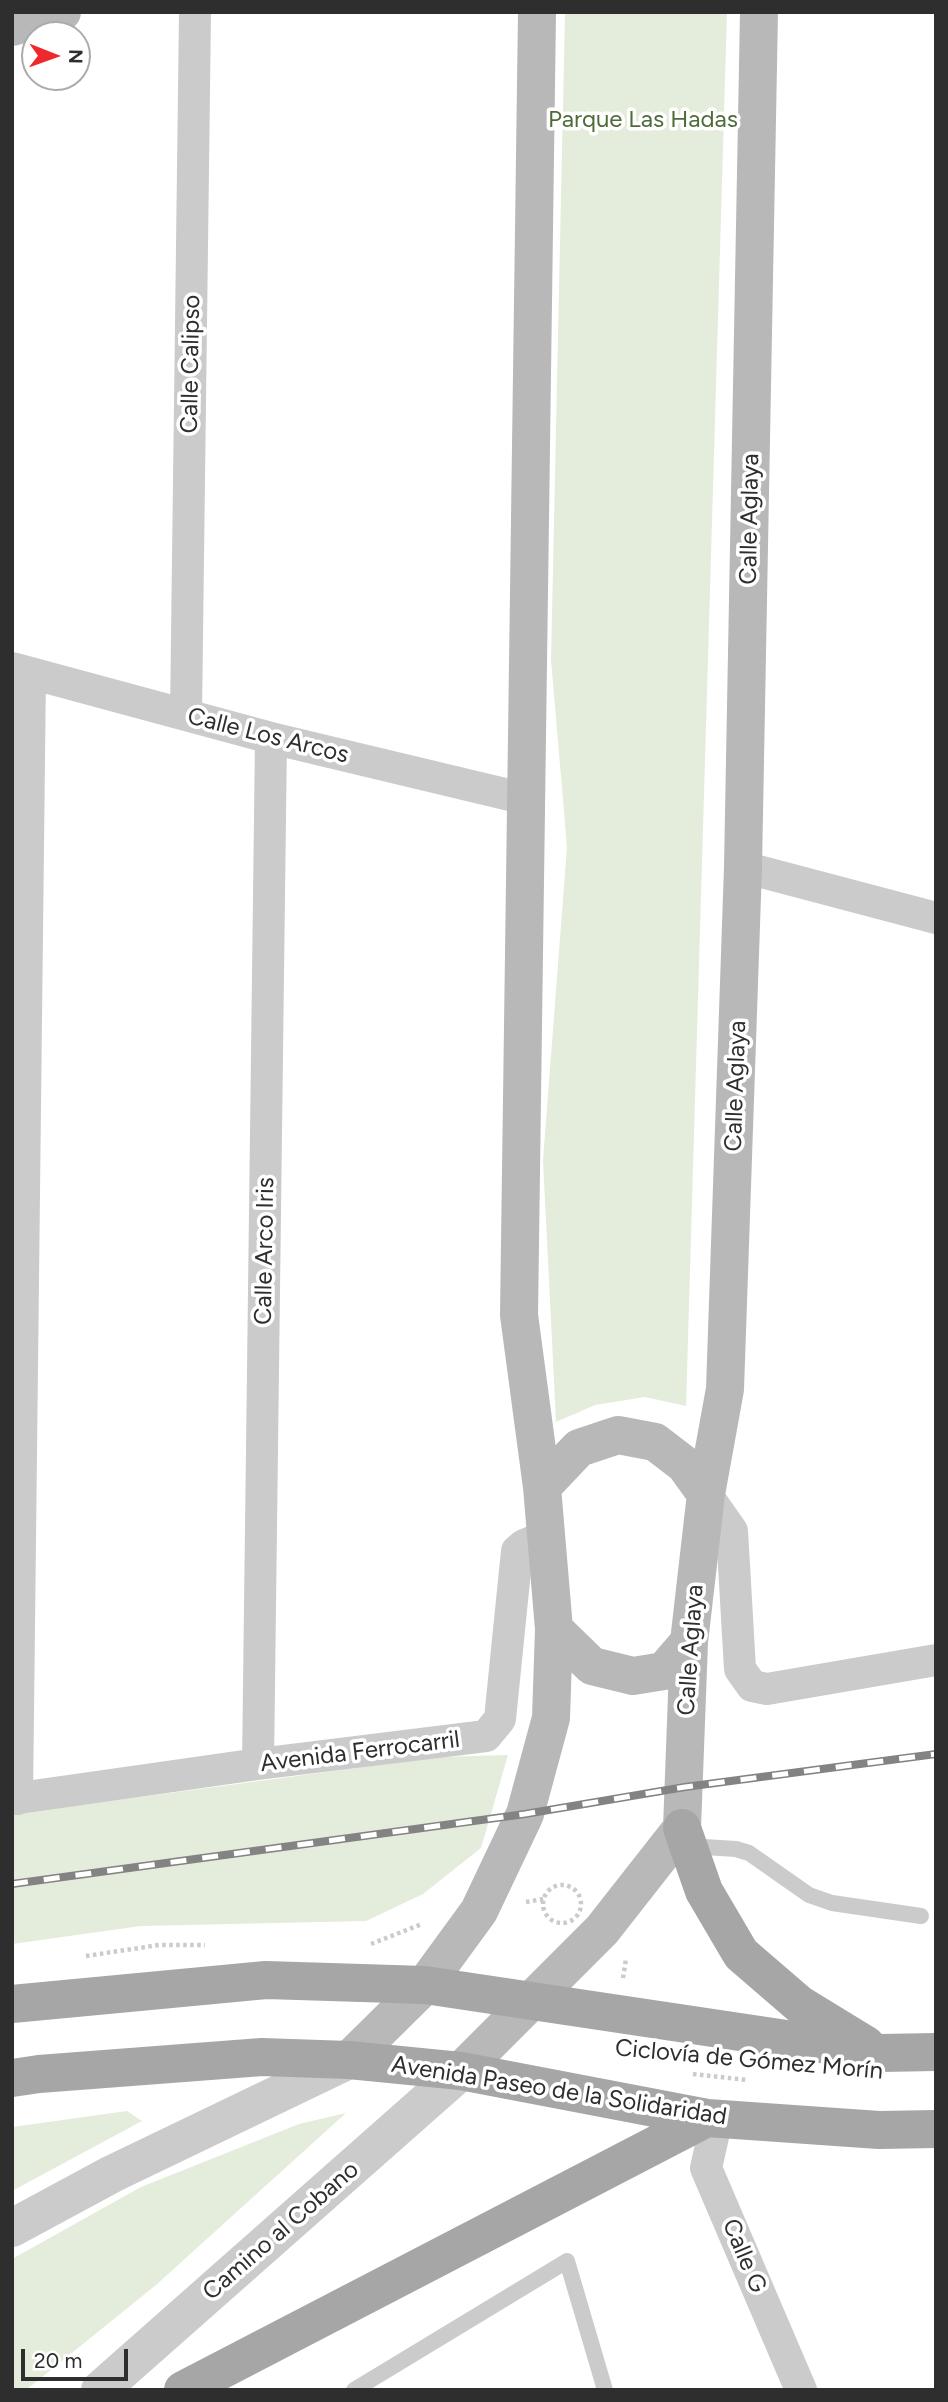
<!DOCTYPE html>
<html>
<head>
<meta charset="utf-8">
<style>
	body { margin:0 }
	#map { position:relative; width:948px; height:2402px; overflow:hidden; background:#fff; font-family:Figtree,sans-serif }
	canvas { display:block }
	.frame { position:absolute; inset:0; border:14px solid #2e2e2e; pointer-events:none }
	.north { position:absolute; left:21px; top:21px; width:70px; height:70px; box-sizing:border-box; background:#fff; border:2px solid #ababab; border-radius:50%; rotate:91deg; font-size:19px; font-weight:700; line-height:28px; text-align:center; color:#2e2e2e }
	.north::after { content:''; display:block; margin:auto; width:24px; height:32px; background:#ee282b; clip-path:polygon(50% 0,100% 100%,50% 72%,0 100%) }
	.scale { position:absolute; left:21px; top:2349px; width:107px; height:32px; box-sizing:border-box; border:4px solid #2e2e2e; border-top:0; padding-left:9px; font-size:21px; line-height:24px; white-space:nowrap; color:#2e2e2e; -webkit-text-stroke:5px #fff; paint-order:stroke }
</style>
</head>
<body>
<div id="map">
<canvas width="948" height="2402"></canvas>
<div class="frame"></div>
<div class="north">N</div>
<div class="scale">20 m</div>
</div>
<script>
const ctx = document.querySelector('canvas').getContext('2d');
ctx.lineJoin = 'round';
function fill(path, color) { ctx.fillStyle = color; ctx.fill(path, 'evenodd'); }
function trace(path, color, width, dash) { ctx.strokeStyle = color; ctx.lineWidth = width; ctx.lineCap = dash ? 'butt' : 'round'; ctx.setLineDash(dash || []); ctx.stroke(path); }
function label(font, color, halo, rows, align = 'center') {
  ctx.font = font + ' Figtree,sans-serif'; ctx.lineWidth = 7; ctx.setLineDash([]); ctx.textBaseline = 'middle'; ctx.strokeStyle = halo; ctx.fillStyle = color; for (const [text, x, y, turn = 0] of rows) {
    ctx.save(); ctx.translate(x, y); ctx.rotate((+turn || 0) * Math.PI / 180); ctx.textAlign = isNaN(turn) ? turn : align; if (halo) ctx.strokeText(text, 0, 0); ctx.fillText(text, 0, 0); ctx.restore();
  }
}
fill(new Path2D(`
	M565,12H727L686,1406L645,1397L595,1405L556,1422L543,1160L567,847L551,660Z
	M508,1755L481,1848L423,1894L366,1921L141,1926L12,1944V1814L439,1757Z
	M127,2111L142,2121L12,2191V2127Z
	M346,2113L156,2285L26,2390H12V2259L141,2187L299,2124Z`), '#e4eddb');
trace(new Path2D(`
	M543 1904a19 19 0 1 1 38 0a19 19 0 1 1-38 0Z
	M526,1902L544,1899
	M371,1944L422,1924
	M86,1956L159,1945H205
	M623,1978L626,1959
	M693,2074L747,2080`), '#cbcbcb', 4.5, [3.5, 3.5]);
trace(new Path2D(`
	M688,1846L736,1849L749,1853L809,1895L832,1903L921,1916
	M354,2390L567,2261L605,2390`), '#cbcbcb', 16);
trace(new Path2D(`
	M12,668L271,738L526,799
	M186,715L195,12
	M743,867L936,918
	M706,1494L732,1531L740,1669L752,1686L767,1689L936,1660
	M258,1764L271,738
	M12,1799L258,1764L486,1736L500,1719L517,1551L524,1545L546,1536
	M17,1799L30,673
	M717,2119L706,2168L801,2390`), '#cbcbcb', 32);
trace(new Path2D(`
	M12,2228L112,2174L349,2060
	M100,2390L461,2071`), '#cbcbcb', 38);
trace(new Path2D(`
	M12,27L62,12
	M542,1487L579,1448L618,1435L655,1442L685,1465L706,1494
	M554,1629L592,1666L633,1676L664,1671L689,1642
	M349,2060L425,1985L479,1911L525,1814L551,1718L554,1629L542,1487L519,1315L537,12
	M461,2071L602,1930L682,1828L689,1642L706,1494L725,1389L743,867L759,12`), '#b8b8b8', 38);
trace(new Path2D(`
	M682,1828L704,1891L741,1954L799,2004L866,2045
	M12,2004L266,1980L425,1985L880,2053L936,2052
	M12,2078L39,2074L262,2057L349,2060L461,2071L707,2118L879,2130L936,2129
	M183,2390L707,2118`), '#a6a6a6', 38);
const rail = new Path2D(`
	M12,1884L525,1814L685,1787L936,1754`);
trace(rail, '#838383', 8);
trace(rail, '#fff', 5, [16]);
label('24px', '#4e6c39', '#fff', [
	["Parque Las Hadas",643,120]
]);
label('24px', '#2e2e2e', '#fff', [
	["Calle Calipso",191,364,-89],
	["Calle Aglaya",750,519,-89],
	["Calle Los Arcos",268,736,14],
	["Calle Aglaya",736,1086,-88],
	["Calle Arco Iris",265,1251,-89],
	["Calle Aglaya",691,1650,-86],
	["Avenida Ferrocarril",360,1752,-7],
	["Ciclovía de Gómez Morín",749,2060,5],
	["Avenida Paseo de la Solidaridad",559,2091,9],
	["Camino al Cobano",281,2231,-41],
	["Calle G",744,2256,67]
]);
</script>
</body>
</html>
